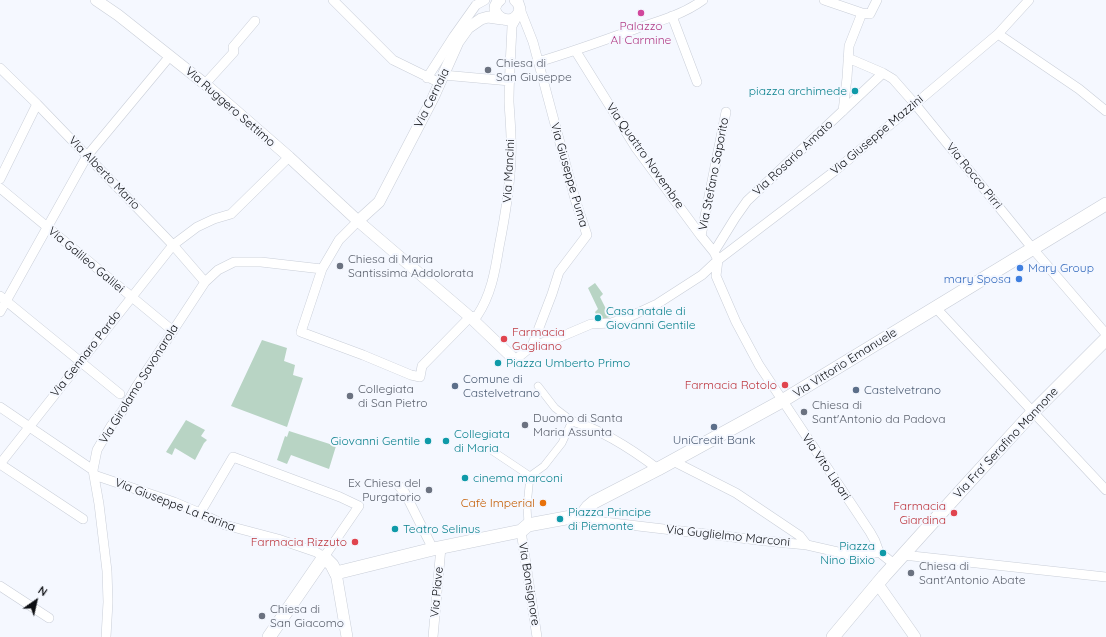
<!DOCTYPE html>
<html>
<head>
<meta charset="utf-8">
<style>
	body { margin:0 }
	#map { position:relative; width:1106px; height:637px; overflow:hidden; background:#f5f8ff; font-family:Quicksand,sans-serif }
	canvas { display:block }
	.north { position:absolute; left:16px; top:581px; width:40px; height:40px; -webkit-text-stroke:3px #f5f8ff; paint-order:stroke; rotate:34deg; font-size:11px; font-weight:700; line-height:16px; text-align:center; color:#0d0f13 }
	.north::after { content:''; display:block; margin:auto; width:14px; height:18px; background:#0d0f13; clip-path:polygon(50% 0,100% 100%,50% 72%,0 100%) }
</style>
</head>
<body>
<div id="map">
<canvas width="1106" height="637"></canvas>
<div class="north">N</div>
</div>
<script>
const ctx = document.querySelector('canvas').getContext('2d');
ctx.lineJoin = 'round';
function fill(path, color) { ctx.fillStyle = color; ctx.fill(path, 'evenodd'); }
function trace(path, color, width, dash) { ctx.strokeStyle = color; ctx.lineWidth = width; ctx.lineCap = dash ? 'butt' : 'round'; ctx.setLineDash(dash || []); ctx.stroke(path); }
function label(font, color, halo, rows, align = 'center') {
  ctx.font = font + ' Quicksand,sans-serif'; ctx.lineWidth = 4; ctx.setLineDash([]); ctx.textBaseline = 'middle'; ctx.strokeStyle = halo; ctx.fillStyle = color; for (const [text, x, y, turn = 0] of rows) {
    ctx.save(); ctx.translate(x, y); ctx.rotate((+turn || 0) * Math.PI / 180); ctx.textAlign = isNaN(turn) ? turn : align; if (halo) ctx.strokeText(text, 0, 0); ctx.fillText(text, 0, 0); ctx.restore();
  }
}
fill(new Path2D(`
	M595,283L603,294L600,297L610,317L599,320L595,312L598,309L588,288Z
	M262,340L287,348L284,361L295,365L293,375L303,378L287,427L231,406Z
	M186,420L205,430L201,436L207,440L204,443L195,460L175,448L172,455L166,452Z
	M289,431L336,446L329,469L291,455L287,464L277,460L285,436L287,437Z`), '#b8d4c4');
const pedestrian = new Path2D(`
	M491,450L530,476L527,506L528,525
	M530,476L544,466L562,443L572,421L555,408L538,386`);
const minor = new Path2D(`
	M333,0L393,60L440,83
	M824,0L862,13L870,14L877,0
	M672,16L697,82
	M998,34L1079,89L1106,111
	M575,50L636,148L701,236L714,252L718,260L716,276L736,322L759,365L870,532L875,541L879,552
	M848,58L883,73L893,79L915,104L1033,249L1106,334
	M538,62C572,52 605,40 638,28C660,21 684,14 703,0
	M0,68L37,104L173,245L205,282
	M443,75L510,81
	M427,78L454,36L476,5L485,0
	M205,84L234,52L233,47L255,21
	M843,111L847,78L849,46L862,13
	M0,179L37,104
	M0,188L173,331
	M358,221L339,240L322,269L301,332L363,355L411,375L420,377L422,366L470,317L477,316C491,295 495,272 499,247C505,217 510,187 511,157C512,138 510,120 509,102C509,77 511,51 512,26L518,15
	M701,236L726,112
	M714,252L735,218L747,201L883,73
	M0,296L120,394
	M935,307L1106,490
	M0,312L87,156L170,56
	M532,346L558,338L591,324L611,323L629,317L657,304L702,275L718,260L836,170L915,104L998,34L1029,0
	M515,360L532,346L552,294L559,272L587,235L575,199L533,42L520,9
	M0,407L93,470
	M572,421C602,430 633,450 658,469
	M673,461L736,493L800,536L807,545
	M0,464L173,245L197,227L214,219L231,214L289,157
	M0,464L83,519
	M94,475L174,502L200,513L225,525L278,539L316,552L324,557L359,506L340,497L233,457L200,513
	M399,486L405,493L433,549
	M582,515L604,522L766,541L807,545L851,555L864,556L879,552
	M521,531L537,637
	M879,552L894,564
	M903,555L1106,577
	M0,586L49,618
	M106,637L108,602L107,571L99,504L93,470L97,450L111,426L123,410L136,387L205,282L218,270L234,262H261L322,269
	M433,637L441,547`);
const tertiary = new Path2D(`
	M96,0L118,15L205,84L289,157L358,221L470,317L515,360
	M500,0C483,13 514,32 520,9L518,3L515,0
	M358,221L379,202L433,98L458,42L468,28L481,19L488,17L502,19
	M336,573L347,637
	M877,583L915,637`);
const secondary = new Path2D(`
	M269,637L324,557L332,565L336,573L433,549L521,531L528,525L582,515L588,507L594,502L658,469L782,401L1106,204
	M833,637L884,576L968,483L1033,412L1106,339`);
trace(pedestrian, '#c9ced8', 8);
trace(minor, '#c9ced8', 10);
trace(tertiary, '#c9ced8', 12);
trace(secondary, '#c9ced8', 14);
trace(pedestrian, '#fff', 7);
trace(minor, '#fff', 9);
trace(tertiary, '#fff', 11);
trace(secondary, '#fff', 13);
for (const [x, y, r, color] of [
	[641,13,4,"#d1479c"],
	[488,70,4,"#6b7280"],
	[855,91,4,"#0f9aa8"],
	[340,266,4,"#6b7280"],
	[1020,268,4,"#3f7fe0"],
	[1019,279,4,"#3f7fe0"],
	[598,318,4,"#0f9aa8"],
	[504,339,4,"#e0444e"],
	[498,363,4,"#0f9aa8"],
	[785,385,4,"#e0444e"],
	[455,386,4,"#5c6f8a"],
	[856,390,4,"#5c6f8a"],
	[350,396,4,"#6b7280"],
	[804,412,4,"#6b7280"],
	[525,425,4,"#6b7280"],
	[714,427,4,"#5c6f8a"],
	[428,441,4,"#0f9aa8"],
	[446,441,4,"#0f9aa8"],
	[465,478,4,"#0f9aa8"],
	[429,490,4,"#6b7280"],
	[543,503,4,"#e8710a"],
	[954,513,4,"#e0444e"],
	[560,519,4,"#0f9aa8"],
	[395,529,4,"#0f9aa8"],
	[355,542,4,"#e0444e"],
	[883,553,4,"#0f9aa8"],
	[911,573,4,"#6b7280"],
	[262,616,4,"#6b7280"]
]) { const dot = new Path2D(); dot.arc(x, y, r, 0, 2 * Math.PI); ctx.fillStyle = color; ctx.fill(dot); trace(dot, '#f5f8ff', 1.5); }
label('12px', '#b23c85', '#f5f8ff', [
	["Palazzo",641,26],
	["Al Carmine",641,40]
]);
label('12px', '#5b616d', '#f5f8ff', [
	["Chiesa di",496,63],
	["San Giuseppe",496,77],
	["Chiesa di Maria",348,259],
	["Santissima Addolorata",348,273],
	["Collegiata",358,389],
	["di San Pietro",358,403],
	["Chiesa di",812,405],
	["Sant'Antonio da Padova",812,419],
	["Duomo di Santa",533,418],
	["Maria Assunta",533,432],
	["Ex Chiesa del",421,483,"right"],
	["Purgatorio",421,497,"right"],
	["Chiesa di",919,566],
	["Sant'Antonio Abate",919,580],
	["Chiesa di",270,609],
	["San Giacomo",270,623]
], 'left');
label('12px', '#0d838f', '#f5f8ff', [
	["piazza archimede",847,91,"right"],
	["Casa natale di",606,311],
	["Giovanni Gentile",606,325],
	["Piazza Umberto Primo",506,363],
	["Collegiata",454,434],
	["di Maria",454,448],
	["Giovanni Gentile",420,441,"right"],
	["cinema marconi",473,478],
	["Piazza Principe",568,512],
	["di Piemonte",568,526],
	["Teatro Selinus",403,529],
	["Piazza",875,546,"right"],
	["Nino Bixio",875,560,"right"]
], 'left');
label('12px', '#0d0f13', '#f5f8ff', [
	["Via Cernaia",432,98,-64],
	["Via Ruggero Settimo",230,107,41],
	["Via Giuseppe Mazzini",877,135,-40],
	["Via Quattro Novembre",645,156,55],
	["Via Rosario Amato",793,158,-43],
	["Via Mancini",509,171,-87],
	["Via Alberto Mario",104,173,46],
	["Via Stefano Saporito",714,174,-79],
	["Via Giuseppe Puma",569,175,74],
	["Via Rocco Pirri",974,176,51],
	["Via Galileo Galilei",86,260,40],
	["Via Gennaro Pardo",86,354,-52],
	["Via Vittorio Emanuele",845,363,-32],
	["Via Girolamo Savonarola",139,384,-58],
	["Via Fra' Serafino Mannone",1006,443,-47],
	["Via Vito Lipari",826,467,56],
	["Via Giuseppe La Farina",175,505,21],
	["Via Guglielmo Marconi",728,536,6],
	["Via Bonsignore",529,584,81],
	["Via Piave",437,592,-85]
]);
label('12px', '#366cbe', '#f5f8ff', [
	["Mary Group",1028,268],
	["mary Sposa",1011,279,"right"]
], 'left');
label('12px', '#be3a42', '#f5f8ff', [
	["Farmacia",512,332,"left"],
	["Gagliano",512,346,"left"],
	["Farmacia Rotolo",777,385],
	["Farmacia",946,506],
	["Giardina",946,520],
	["Farmacia Rizzuto",347,542]
], 'right');
label('12px', '#4e5e75', '#f5f8ff', [
	["Comune di",463,379],
	["Castelvetrano",463,393],
	["Castelvetrano",864,390],
	["UniCredit Bank",714,440,"center"]
], 'left');
label('12px', '#c56008', '#f5f8ff', [
	["Cafè Imperial",535,503]
], 'right');
</script>
</body>
</html>
